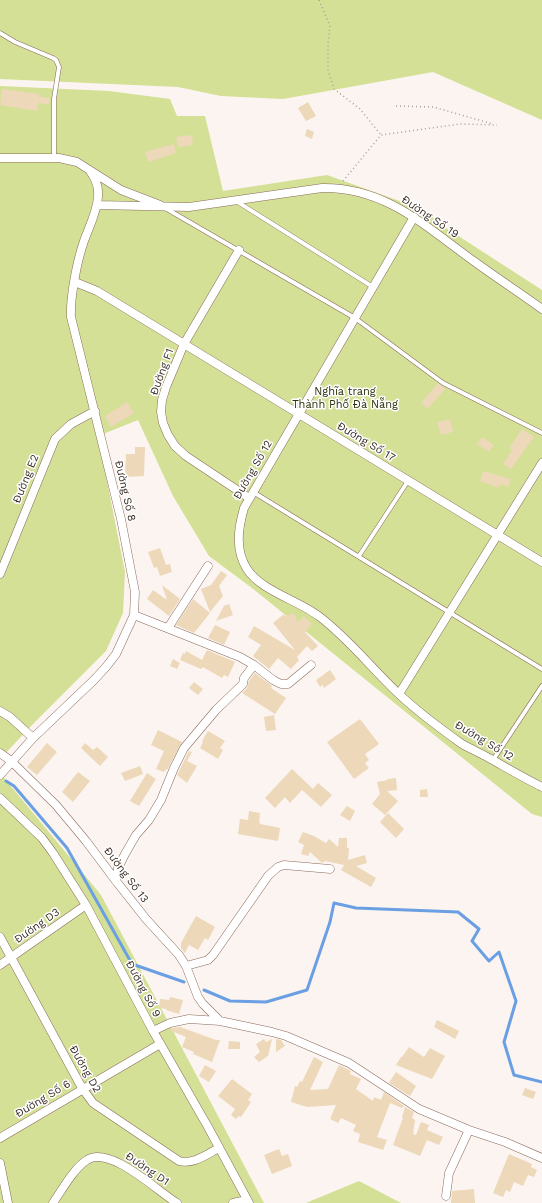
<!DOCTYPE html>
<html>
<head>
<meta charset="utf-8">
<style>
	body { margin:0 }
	canvas { display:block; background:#fbf4f0 }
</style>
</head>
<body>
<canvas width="542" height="1203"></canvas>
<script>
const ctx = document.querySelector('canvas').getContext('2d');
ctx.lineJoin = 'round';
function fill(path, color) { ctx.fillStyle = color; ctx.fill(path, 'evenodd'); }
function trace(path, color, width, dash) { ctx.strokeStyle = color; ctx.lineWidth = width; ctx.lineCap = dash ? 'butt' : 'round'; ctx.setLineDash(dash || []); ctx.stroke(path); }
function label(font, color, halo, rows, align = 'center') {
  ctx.font = font + ' "Work Sans",sans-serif'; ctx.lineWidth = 3; ctx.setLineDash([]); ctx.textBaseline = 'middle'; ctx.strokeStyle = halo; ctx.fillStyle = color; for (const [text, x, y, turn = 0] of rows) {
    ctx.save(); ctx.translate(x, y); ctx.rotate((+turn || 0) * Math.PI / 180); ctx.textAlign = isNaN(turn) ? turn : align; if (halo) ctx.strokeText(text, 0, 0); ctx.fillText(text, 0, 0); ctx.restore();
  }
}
fill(new Path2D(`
	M0,0H542V120L433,72L283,99L221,96L178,87L0,79Z
	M0,86L109,91L170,99L177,116H205L223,191L327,175L422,209L446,228L542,290V817L532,814L252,588L209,556L173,496L138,420L98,436L125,572L123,613L106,651L33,724L0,759Z
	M0,773L101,895L264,1203H0Z
	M359,1181L401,1203H306Z`), '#d4e095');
trace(new Path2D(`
	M6,781L14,786L67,848L132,964L184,982
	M204,990L230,1001L266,1002L307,990L330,922L334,903L356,908L458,912L479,929L472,941L489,961L499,952L516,1001L504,1042L514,1075L542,1082`), '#6b9fe3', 3);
fill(new Path2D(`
	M2,89L39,94V97L50,98L49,105L38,103L37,111L0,105Z
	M308,102L316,116L306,121L298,108Z
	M307,129L314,132L312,139L305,136Z
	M192,135L193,145L178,147L176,137Z
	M174,144L176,153L148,162L145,152Z
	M438,383L445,389L428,409L421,403Z
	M127,402L134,413L111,427L105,416Z
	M450,419L453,432L441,435L437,422Z
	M522,429L534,437L511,469L503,464L512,450L509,448Z
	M482,437L494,445L489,452L477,444Z
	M135,447H145L144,476L125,477L126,454H135Z
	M483,471L511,479L508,487L500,484L499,488L480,481Z
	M160,548L166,565L170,564L172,572L160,576L157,567L154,568L148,552Z
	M221,571L227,575L219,586L223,596L210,612L201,589L211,585Z
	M162,585L180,599L169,616L147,599L153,590L167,600Z
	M193,599L210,613L194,633L176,625Z
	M229,604L233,615L216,621L224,606Z
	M294,613L298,622L304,616L312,624L305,632L318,646L312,651L307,646L297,657L299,660L291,669L278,658L269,669L253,656L261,645L248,637L254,626L295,650L273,623L284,614L285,616Z
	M215,625L230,632L224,645L208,638Z
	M207,650L235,662L228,677L224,675L222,678L203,667L201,669L180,660L183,653L185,654L186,651L202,660Z
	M173,659L180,663L177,669L170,666Z
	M330,670L336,679L324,688L323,685L320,687L316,680Z
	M255,673L272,686L271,688L286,698L275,714L242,693L247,688L249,681Z
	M194,682L203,689L198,695L189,688Z
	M274,715L276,730L266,731L264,717Z
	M360,719L379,744L365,754L369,760L365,763L369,768L354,779L327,742Z
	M158,730L182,742L167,770L166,769L164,772L156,769L164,751L151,745Z
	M208,731L225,741L220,748L223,750L218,759L200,748L203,742L202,741Z
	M47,743L57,752L37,775L27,767Z
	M85,743L93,750L97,747L108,757L100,766L81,748Z
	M189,751L192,752L187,761L197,766L187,783L177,775Z
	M140,766L143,774L125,781L121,773Z
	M292,769L313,789L318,783L332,795L321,807L302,790L290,803L285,797L275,808L265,798Z
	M78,772L90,781L73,802L62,792Z
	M147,773L156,779L139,806L130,801Z
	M396,778L397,790L387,791L398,801L385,815L372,804L380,794L377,782L388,780L387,779Z
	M427,789L428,797H420V790Z
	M347,806L355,811L350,821L340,815Z
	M249,811L260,813L259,822H260V824L280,828L278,841L238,834L240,819L248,820Z
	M388,813L404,829L396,838L380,822Z
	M303,832L314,836L326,843L329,839L338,847L339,838H347V848H349L348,860L365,855L367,863L356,866L376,878L371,887L341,870L344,865L325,861L322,863L310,852L308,856L301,854L304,845L298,842Z
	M196,916L215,927L208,940L205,938L198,950L189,945L185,953L181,948V943Z
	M170,997L183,1000L179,1014L166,1010L167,1009L159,1008L160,999L169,1000Z
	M437,1020L459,1031L455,1039L434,1027Z
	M180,1027L216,1040H220L212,1062L193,1054L194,1052L182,1047L186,1037L171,1031L172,1028Z
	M264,1039L266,1042L272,1039L268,1056L259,1062L254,1057L260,1052L256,1044Z
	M276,1039L281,1040L285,1046L276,1052Z
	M229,1041L240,1042V1049H228Z
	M409,1047L424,1057L430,1048L445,1056L432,1079L396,1065L401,1057H402Z
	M314,1057L323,1062L310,1090L328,1089L339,1065L351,1071L350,1074L361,1079L356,1089L373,1101L374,1097L381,1100L384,1092L404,1106L402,1108L390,1103L377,1137L387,1140L383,1150L358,1142L360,1134L353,1131L356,1125L341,1118L338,1123L330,1119L336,1105L307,1107L291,1102L295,1086L297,1087L300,1081L302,1082Z
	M205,1065L216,1071L209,1082L199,1076Z
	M396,1072L416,1086L410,1096L389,1083Z
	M232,1079L252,1094L248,1100L251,1102L241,1117L239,1116L236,1119L231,1115L235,1109L218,1096Z
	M525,1088L536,1092L533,1099L522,1095Z
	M405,1107L414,1112L412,1118L415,1120L413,1134L416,1135L421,1122L429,1125L427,1130L443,1137L439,1145L427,1140L420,1156L393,1145L403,1118L402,1117Z
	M279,1149L282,1156L288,1154L292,1166L272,1174L264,1155Z
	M509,1154L532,1164L531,1167L537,1170L534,1177L528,1175L523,1186L514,1182L510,1192L506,1190L503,1197L493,1193Z
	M474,1189L475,1203H451L452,1191Z`), '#edd8b9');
const lane = new Path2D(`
	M0,33L15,42L53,58L56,60L59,67L54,99V158
	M236,201L373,287
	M165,208L355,318L443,383L542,433
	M253,492L542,669
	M359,556L408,481
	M493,760L542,686`);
const street = new Path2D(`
	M0,158H59L77,162L121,190L160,205
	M97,205L189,207L322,188C386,187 426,227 475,262C497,278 520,293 542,309
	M414,217L244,508C238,529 235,550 247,569C261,591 300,601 320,617C350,640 373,670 400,695C419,713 441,729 462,744C471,749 480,753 489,758C507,768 524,778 542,787
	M239,250L184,344L166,387L162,400L161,412L163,423L168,435L175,446L186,456L249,498
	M75,282L97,291L542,562
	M0,574L55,439L71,424L95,411
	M134,615L240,657L254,665L273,680L281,684H288L311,665
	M168,628L208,566
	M399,694L542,463
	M0,711L10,717L33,738
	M0,753L11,761L56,805L86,841L116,881L146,919L179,955L186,966L198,997L203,1004L220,1021
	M0,775L33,738L94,680L106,667L116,654L134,615L135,592L121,519L71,317C70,297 77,261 84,241C89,227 97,212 98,197C99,187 96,179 90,171
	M0,798L42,838L53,853L86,905L153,1031L208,1127L249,1203
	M116,881L118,868L125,854L136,835L149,820L161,800L174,768L184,748L216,710L243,684L244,678L254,665
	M0,937L82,1088L93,1103L179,1161C193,1165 207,1154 219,1148
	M0,965L86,905
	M186,966L208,960L213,955L268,876L278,867L284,865L330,869
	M153,1031L170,1023L189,1019L220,1021L272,1032L286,1036L349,1063L419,1109L469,1130L505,1142L542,1158
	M0,1138L160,1044
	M0,1163L8,1203
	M446,1196L449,1173L469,1130
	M53,1203C62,1190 74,1168 87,1160C110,1145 157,1191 177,1203
	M233,1203L247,1200`);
trace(lane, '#8a6a5a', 5);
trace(street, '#8a6a5a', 9);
trace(new Path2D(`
	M319,0L330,26L328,43V70L334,89L360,109L381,135
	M396,106L433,107L493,124
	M343,181L381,135L460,124L497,125`), '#a99f9a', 1.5, [1, 3]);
trace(lane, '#fff', 4);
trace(street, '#fff', 8);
label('11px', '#3b2d26', '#fff', [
	["Đường Số 19",430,217,34],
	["Đường F1",162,372,-70],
	["Đường Số 17",366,442,31],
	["Đường Số 12",253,470,-60],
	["Đường E2",26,479,-68],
	["Đường Số 8",125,491,77],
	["Đường Số 12",484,741,31],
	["Đường Số 13",126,875,53],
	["Đường D3",37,926,-35],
	["Đường Số 9",143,989,62],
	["Đường D2",85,1069,60],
	["Đường Số 6",43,1099,-31],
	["Đường D1",147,1169,34]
]);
label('11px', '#2c310a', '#fff', [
	["Nghĩa trang",345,392],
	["Thành Phố Đà Nẵng",345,405]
]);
</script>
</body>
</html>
